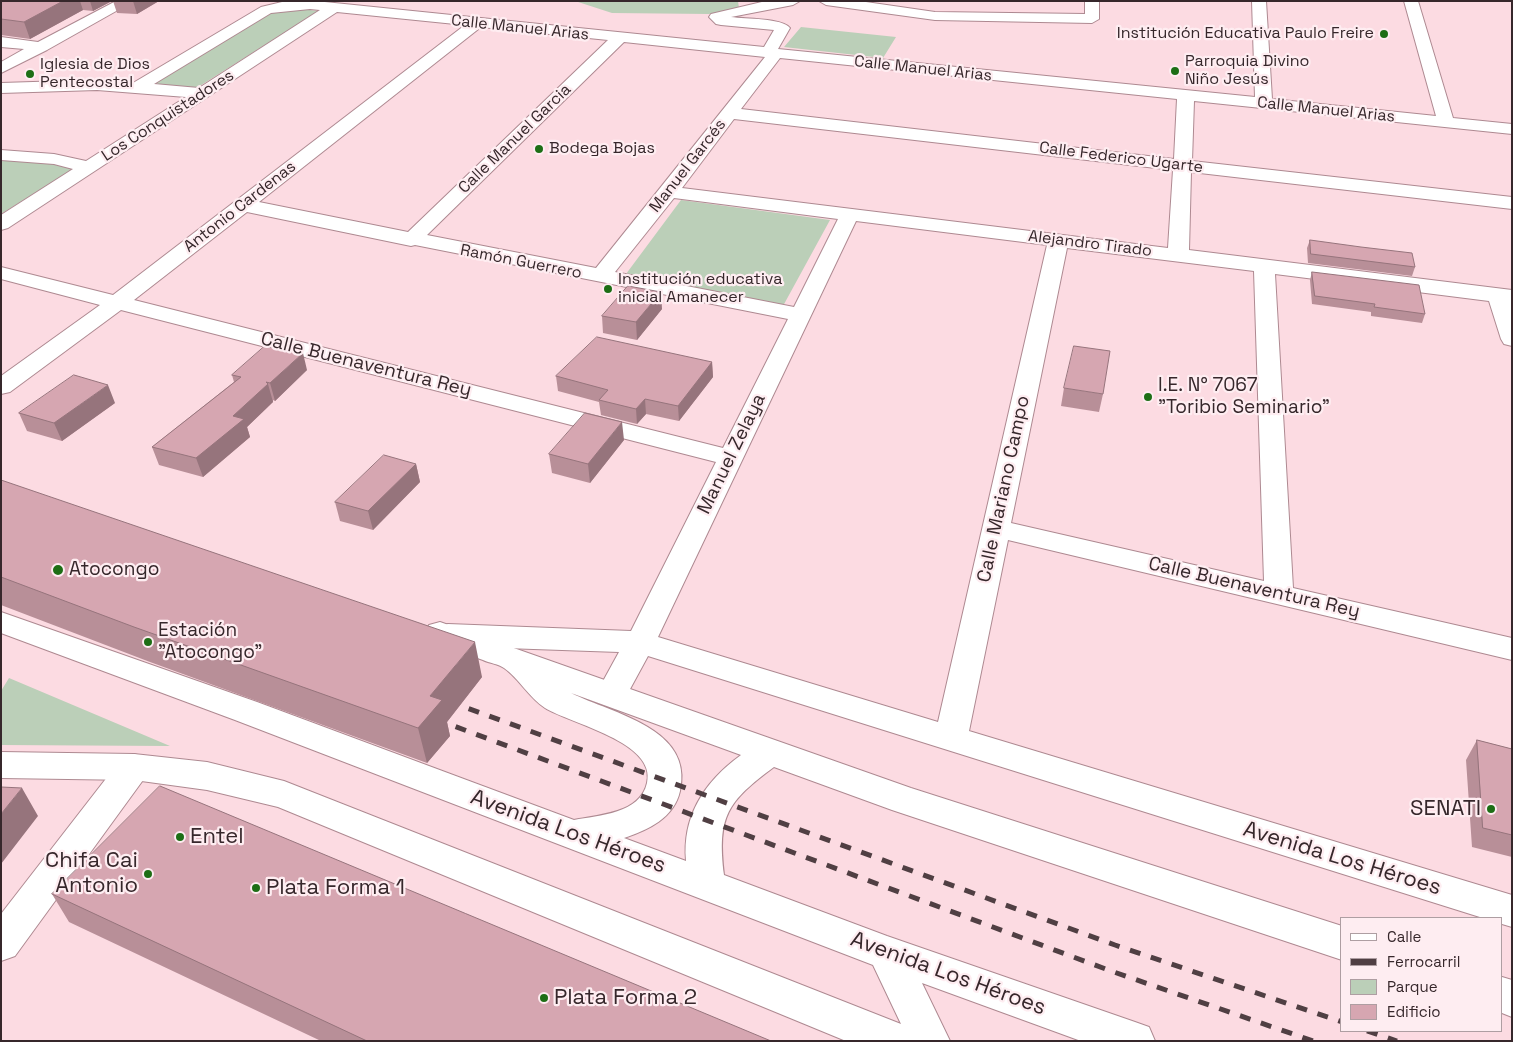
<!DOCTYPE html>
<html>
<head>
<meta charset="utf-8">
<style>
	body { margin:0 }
	#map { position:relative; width:1513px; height:1042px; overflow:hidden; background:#fcdbe2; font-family:"Space Grotesk",sans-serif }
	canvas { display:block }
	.frame { position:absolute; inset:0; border:2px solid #36272b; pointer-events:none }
	.legend { position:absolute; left:1340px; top:917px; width:162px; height:115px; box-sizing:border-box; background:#feedf1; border:1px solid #ae9ea2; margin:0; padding:6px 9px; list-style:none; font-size:15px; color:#36272b }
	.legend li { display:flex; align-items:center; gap:10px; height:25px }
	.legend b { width:25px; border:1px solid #ae9ea2 }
</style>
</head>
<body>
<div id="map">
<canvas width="1513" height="1042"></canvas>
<div class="frame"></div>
<ul class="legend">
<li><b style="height:6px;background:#fff"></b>Calle</li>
<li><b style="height:6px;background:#503f43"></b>Ferrocarril</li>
<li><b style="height:14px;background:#bbcfb8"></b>Parque</li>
<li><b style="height:14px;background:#d6a6b1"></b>Edificio</li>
</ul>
</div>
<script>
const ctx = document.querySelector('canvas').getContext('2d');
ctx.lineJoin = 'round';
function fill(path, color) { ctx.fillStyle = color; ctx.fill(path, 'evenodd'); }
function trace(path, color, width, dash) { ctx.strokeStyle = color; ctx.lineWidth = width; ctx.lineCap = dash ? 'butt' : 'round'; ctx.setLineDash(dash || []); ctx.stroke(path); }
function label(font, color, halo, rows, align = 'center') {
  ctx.font = font + ' "Space Grotesk",sans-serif'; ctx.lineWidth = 4.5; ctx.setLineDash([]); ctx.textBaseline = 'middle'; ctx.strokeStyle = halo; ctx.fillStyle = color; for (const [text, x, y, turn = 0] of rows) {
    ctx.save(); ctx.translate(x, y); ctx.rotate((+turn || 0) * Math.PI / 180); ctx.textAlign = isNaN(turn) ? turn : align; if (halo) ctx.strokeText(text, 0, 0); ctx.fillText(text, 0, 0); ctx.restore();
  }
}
fill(new Path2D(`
	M575,1H738L739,8L709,14L612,13Z
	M291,8L319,11L195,89L152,84L272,11Z
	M801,27L896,37L883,58L784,47Z
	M1,159L43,162L74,169L1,214Z
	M681,200L830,220L783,306L626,274Z
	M9,678L170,746L1,745V691Z`), '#bbcfb8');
const minor = new Path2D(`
	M116,1H134L47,50L1,73V62L24,49L1,47V37L38,42Z
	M315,1L764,47L774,30L721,25L716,24L709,17L711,14L766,1H800L793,5L731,17C745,19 783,18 790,28L778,49L1255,97L1252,1H1266L1272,99L1436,116L1404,1H1418L1453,118L1512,124V134L1194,101L1192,161L1512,197V209L1191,172L1189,250L1512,290V346L1504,344L1501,339L1489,301L1275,274L1293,588L1512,638V660L1008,540L969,731L1512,895V927L1502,924V918H1483L648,656L623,702L612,706L601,702L596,694L619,652L448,646L437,643L433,635L437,627L448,624L631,631L716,462L121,310L10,392L1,394V376L100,305L1,279V267L113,295L465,25L337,12L8,228L1,230V215L73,169L54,164L1,160V150L54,154L86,161L186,97L97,90L1,93V83L97,80L133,83L261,7L282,2ZM310,9L320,10L199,88L154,84L271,13ZM481,27L608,40L408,232L259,202ZM624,42L765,57L596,268L427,235ZM780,58L1177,99L1174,159L741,109ZM734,119L1173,170L1168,248L682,188ZM674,198L838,219L794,307L615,272ZM247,212L411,246L415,245L788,319L723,448L134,300ZM856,221L1047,245L938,722L658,637ZM1067,248L1254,271L1264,581L1011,523Z
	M819,1H859L935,12L1085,14V1H1099V19L1092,23L935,20L826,5Z
	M134,754L146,758L151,767L146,776L15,956L1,961V914L122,758Z`);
const major = new Path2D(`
	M1,612L257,702L574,820C599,815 640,814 647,783C657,742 571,724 545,708C529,698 518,677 504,668C499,664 489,663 483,660C465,654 447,647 429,641L425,633L429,625L440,622L911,788L1342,926V960L892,810L774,767C727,802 717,816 724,875L887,936L1135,1022L1149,1027L1155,1041H1081L922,983L950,1041H846L278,807L207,790L134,780L1,778V752L134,754L207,762L284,781L901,1024L873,965L235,720L1,633ZM571,693L741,755C705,781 682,816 686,861L624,838C648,830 674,818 680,791C694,728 613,714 571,693Z
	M1502,977L1512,980V1017L1502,1013Z`);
trace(minor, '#ae8991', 2);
trace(major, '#ae8991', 2);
fill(minor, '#fff');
fill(major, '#fff');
trace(new Path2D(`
	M448,701L1115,945L1342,1022
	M435,719L1111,971L1313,1041
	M1367,1031L1397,1041`), '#503f43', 5, [11, 11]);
fill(new Path2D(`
	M1,1H112L93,11L83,10L30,39L1,35Z
	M113,1H159L137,14L117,13Z
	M1310,240L1415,267L1412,276L1308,263L1307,248Z
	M1312,272L1425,314L1422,323L1371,316V312L1312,304L1310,280Z
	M662,309L637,340L603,333L602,316Z
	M712,362L713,377L679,421L646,414L637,424L601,415L599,402L558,391L556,376Z
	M307,370L275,401L273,400V402L247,427L250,437L203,477L159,465L152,447L234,382L232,375Z
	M1064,388L1103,394L1099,412L1061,406Z
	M115,403L62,441L27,431L19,413Z
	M624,440L590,483L552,473L549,454Z
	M416,464L420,482L373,530L340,521L335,502Z
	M1,480L482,677L447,722L450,736L427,763L150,662L1,605Z
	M1477,740L1512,749V857L1472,847L1466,760Z
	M52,894L771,1041H321L69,922Z`), '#b88f98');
fill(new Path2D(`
	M63,1H80L83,10L30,39L24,22Z
	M90,1H112L93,11Z
	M133,1H159L137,14Z
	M661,292L662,309L637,340L636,322Z
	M303,353L307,370L275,401L270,383Z
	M712,362L713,377L679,421L678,406Z
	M268,384L273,402L247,427L250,437L203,477L196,458L233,416Z
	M108,385L115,403L62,441L54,423Z
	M645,399L646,414L637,424L636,409Z
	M622,422L624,440L590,483L588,464Z
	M416,464L420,482L373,530L368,511Z
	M475,642L482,677L447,722L450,736L427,763L418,728L430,696Z
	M22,788L38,816L1,864V814Z`), '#96747c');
const building = new Path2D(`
	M1,1H63L24,22L1,19Z
	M1310,240L1361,247L1412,253L1415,267L1311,254Z
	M1312,272L1419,285L1425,314L1374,307L1375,304L1315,296Z
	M628,286L661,292L636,322L602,316Z
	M597,337L712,362L678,406L645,399L636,409L599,400L608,390L556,376Z
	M265,346L303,353L270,383L266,382L268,384L233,416L244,419L196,458L152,447L241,377L232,375Z
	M1074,346L1110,351L1103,394L1064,388Z
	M74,375L108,385L54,423L19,413Z
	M585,413L622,422L588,464L549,454Z
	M384,455L416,464L368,511L335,502Z
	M1,480L475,642L430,696L442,700L418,728L134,627L1,577Z
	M1477,740L1512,749V835L1483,828Z
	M160,786L771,1041H367L52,894Z
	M1,787L22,788L1,814Z`);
fill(building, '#d6a6b1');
trace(building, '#96747c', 1);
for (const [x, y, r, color] of [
	[1384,34,5,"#1d6e15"],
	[1175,71,5,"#1d6e15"],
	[30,74,5,"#1d6e15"],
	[539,149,5,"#1d6e15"],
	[608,289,5,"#1d6e15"],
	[1148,397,5,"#1d6e15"],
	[58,570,6,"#1d6e15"],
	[148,642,5,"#1d6e15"],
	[1491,809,5,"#1d6e15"],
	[180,837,5,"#1d6e15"],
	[148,874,5,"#1d6e15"],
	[256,888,5,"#1d6e15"],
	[544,998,5,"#1d6e15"]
]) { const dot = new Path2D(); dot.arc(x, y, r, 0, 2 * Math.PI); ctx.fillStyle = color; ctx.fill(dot); trace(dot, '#feedf1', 2); }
label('16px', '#36272b', '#feedf1', [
	["Calle Manuel Arias",520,28,6],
	["Calle Manuel Arias",923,69,6],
	["Calle Manuel Arias",1326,110,6],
	["Los Conquistadores",168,116,-33],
	["Calle Manuel Garcia",515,139,-44],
	["Calle Federico Ugarte",1121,158,7],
	["Manuel Garcés",688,166,-52],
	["Antonio Cardenas",240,207,-38],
	["Alejandro Tirado",1090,244,7],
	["Ramón Guerrero",521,262,11]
]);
label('16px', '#36272b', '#feedf1', [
	["Institución Educativa Paulo Freire",1374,34,"right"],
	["Parroquia Divino",1185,62],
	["Niño Jesús",1185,80],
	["Iglesia de Dios",40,65],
	["Pentecostal",40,83],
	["Bodega Bojas",549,149],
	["Institución educativa",618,280],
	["inicial Amanecer",618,298]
], 'left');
label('19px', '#36272b', '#feedf1', [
	["Calle Buenaventura Rey",366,365,14],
	["Manuel Zelaya",732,454,-64],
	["Calle Mariano Campo",1004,489,-78],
	["Calle Buenaventura Rey",1254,588,13]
]);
label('19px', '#36272b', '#feedf1', [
	["I.E. N° 7067",1158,386],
	["\"Toribio Seminario\"",1158,408],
	["Atocongo",69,570],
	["Estación",158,631],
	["\"Atocongo\"",158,653]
], 'left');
label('22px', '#36272b', '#feedf1', [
	["SENATI",1481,809,"right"],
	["Entel",190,837],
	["Chifa Cai",138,861,"right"],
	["Antonio",138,886,"right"],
	["Plata Forma 1",266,888],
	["Plata Forma 2",554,998]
], 'left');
label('22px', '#36272b', '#feedf1', [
	["Avenida Los Héroes",568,832,20],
	["Avenida Los Héroes",1342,859,17],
	["Avenida Los Héroes",948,974,20]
]);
</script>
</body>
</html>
